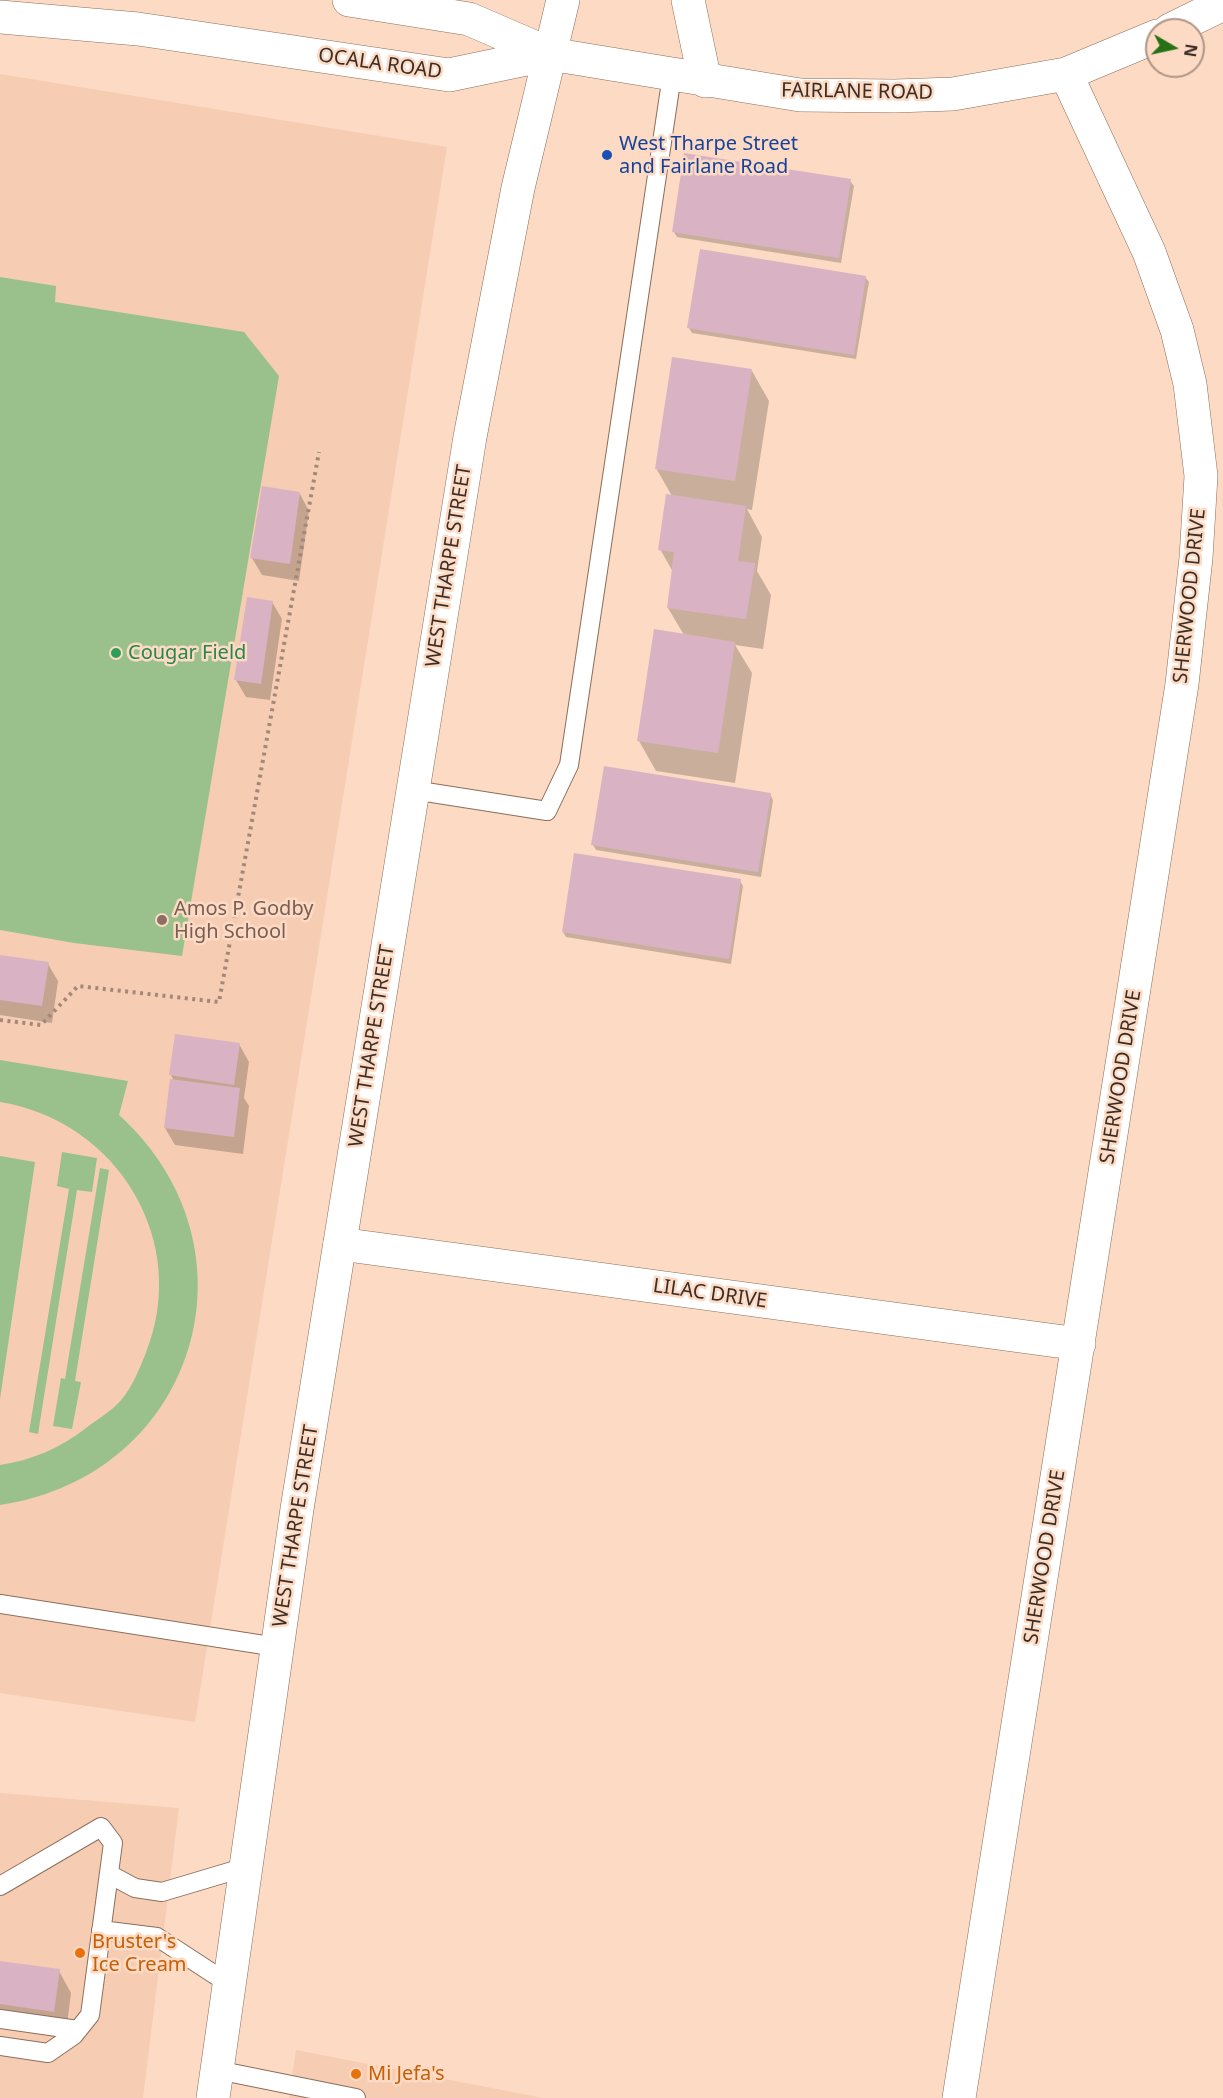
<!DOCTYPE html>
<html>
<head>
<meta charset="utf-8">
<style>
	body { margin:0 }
	#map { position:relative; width:1223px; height:2098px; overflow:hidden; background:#fddac4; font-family:"Noto Sans",sans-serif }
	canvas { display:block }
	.north { position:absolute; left:1145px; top:18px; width:60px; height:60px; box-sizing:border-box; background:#fddac4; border:2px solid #af9585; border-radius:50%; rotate:99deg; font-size:16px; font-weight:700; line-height:24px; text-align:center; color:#3b2e26 }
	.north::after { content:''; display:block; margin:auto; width:21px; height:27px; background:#267115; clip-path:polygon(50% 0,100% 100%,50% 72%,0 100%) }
</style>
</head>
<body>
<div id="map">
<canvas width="1223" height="2098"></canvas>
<div class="north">N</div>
</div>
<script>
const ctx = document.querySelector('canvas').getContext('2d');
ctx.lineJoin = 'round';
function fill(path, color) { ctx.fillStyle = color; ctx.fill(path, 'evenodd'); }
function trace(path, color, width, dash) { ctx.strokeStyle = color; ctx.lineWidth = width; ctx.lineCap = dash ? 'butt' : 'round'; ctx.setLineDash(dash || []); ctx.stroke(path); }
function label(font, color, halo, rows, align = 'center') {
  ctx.font = font + ' "Noto Sans",sans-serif'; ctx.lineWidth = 5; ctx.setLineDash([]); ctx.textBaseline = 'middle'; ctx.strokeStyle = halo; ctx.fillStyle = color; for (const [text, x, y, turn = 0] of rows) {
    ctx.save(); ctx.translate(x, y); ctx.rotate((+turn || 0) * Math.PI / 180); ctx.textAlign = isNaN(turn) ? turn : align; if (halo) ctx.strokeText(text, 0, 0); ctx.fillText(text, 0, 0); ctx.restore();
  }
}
fill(new Path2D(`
	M0,74L447,147L195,1722L0,1693Z
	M0,1793L179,1808L143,2098H0Z
	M296,2050L543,2098H289Z`), '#f6cdb3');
fill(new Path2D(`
	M0,277L56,286L55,302L244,332L279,376L182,956L74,943L0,930Z
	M0,1060L128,1081L119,1115C266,1248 197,1476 0,1505V1465C33,1460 60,1448 86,1428C98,1419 113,1410 122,1399C132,1387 139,1370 145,1355C192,1243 118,1121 0,1102Z
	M62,1152L97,1158L92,1192L77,1190L38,1434L29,1432L69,1189L57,1186Z
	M0,1156L35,1162L0,1399Z
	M100,1168L109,1170L75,1381L81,1382L72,1429L53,1426L61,1378L65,1379Z`), '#9ac18b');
fill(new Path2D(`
	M850,181L854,186L841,263L677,237L674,232Z
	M865,277L869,282L856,359L692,333L689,328Z
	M752,371L769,401L752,510L747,509L762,537L757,571L771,595L763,649L735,645L752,673L735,783L656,771L639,741L684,635L668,608L673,572L660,549L672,496L656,468Z
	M300,494L309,511L299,581L262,575L252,558Z
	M272,602L282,619L270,700L246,697L236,680Z
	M770,794L773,800L761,877L596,850L593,845Z
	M740,881L743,886L731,964L566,937L563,932Z
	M0,956L48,964L58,981L52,1023L0,1015Z
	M239,1044L249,1062L244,1098L249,1106L243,1154L175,1145L165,1128L174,1081L171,1075Z
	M0,1963L59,1971L71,1993L66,2033L0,2018Z`), '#0003');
fill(new Path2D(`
	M684,153L851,179L839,258L672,232Z
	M700,249L866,276L854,355L687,328Z
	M672,357L752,369L735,481L655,469Z
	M262,486L300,492L290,564L250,558Z
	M666,494L746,506L738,561L755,563L746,619L667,608L674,552L658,550Z
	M247,597L273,601L261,684L234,680Z
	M654,629L735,642L718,753L637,741Z
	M604,766L771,793L758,872L591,845Z
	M574,853L741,879L729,959L562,932Z
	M0,955L49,962L42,1006L0,1000Z
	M175,1034L240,1043L234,1085L169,1075Z
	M170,1079L240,1088L234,1137L164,1128Z
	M0,1961L60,1969L54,2012L0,2004Z`), '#d9b3c3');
const lane = new Path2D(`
	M413,790L547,811L569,765L672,75
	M0,1604L277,1647
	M109,1874L135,1888L162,1892L246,1867
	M0,1886L101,1827L113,1843L90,2015L74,2035L48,2053L0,2046
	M101,1930L157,1937L229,1984
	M0,2019L78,2030
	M217,2070L356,2098`);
const street = new Path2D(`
	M688,0L705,81
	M1170,30L1223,4
	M550,54L800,95L895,96L953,94L1066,74L1157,36
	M340,1244L1079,1344
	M959,2098L1182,684L1196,558L1201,476L1190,384L1177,330L1149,252L1066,74`);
const secondary = new Path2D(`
	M349,0L469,19L550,54
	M0,17L138,29L449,75L550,54
	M213,2098L297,1509L470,437L518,188L563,0`);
trace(lane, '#8c6e5a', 20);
trace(street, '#8c6e5a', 34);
trace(secondary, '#8c6e5a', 34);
trace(new Path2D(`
	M0,1020L41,1025L78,986L219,1002L319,452`), '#a18879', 4, [3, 4.5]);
trace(lane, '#fff', 18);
trace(street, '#fff', 33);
trace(secondary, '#fff', 33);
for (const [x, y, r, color] of [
	[607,155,6,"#1a4fb4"],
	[116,653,6,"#2e9e5b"],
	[162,920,6,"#8d6e63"],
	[80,1953,6,"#e8710a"],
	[356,2074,6,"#e8710a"]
]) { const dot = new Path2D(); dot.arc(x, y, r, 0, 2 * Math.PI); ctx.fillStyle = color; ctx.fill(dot); trace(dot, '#fddac4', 2); }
label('20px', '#3b2e26', '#fddac4', [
	["OCALA ROAD",380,64,8],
	["FAIRLANE ROAD",857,92,1],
	["WEST THARPE STREET",449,566,-81],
	["SHERWOOD DRIVE",1190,596,-84],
	["WEST THARPE STREET",372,1046,-81],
	["SHERWOOD DRIVE",1121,1077,-81],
	["LILAC DRIVE",710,1294,8],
	["WEST THARPE STREET",296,1526,-81],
	["SHERWOOD DRIVE",1045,1557,-81]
]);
label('20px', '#164399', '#fddac4', [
	["West Tharpe Street",619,144],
	["and Fairlane Road",619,167]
], 'left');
label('20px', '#27864d', '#fddac4', [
	["Cougar Field",128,653]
], 'left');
label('20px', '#785e54', '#fddac4', [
	["Amos P. Godby",174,909],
	["High School",174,932]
], 'left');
label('20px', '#c56008', '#fddac4', [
	["Bruster's",92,1942],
	["Ice Cream",92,1965],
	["Mi Jefa's",368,2074]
], 'left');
</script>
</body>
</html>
